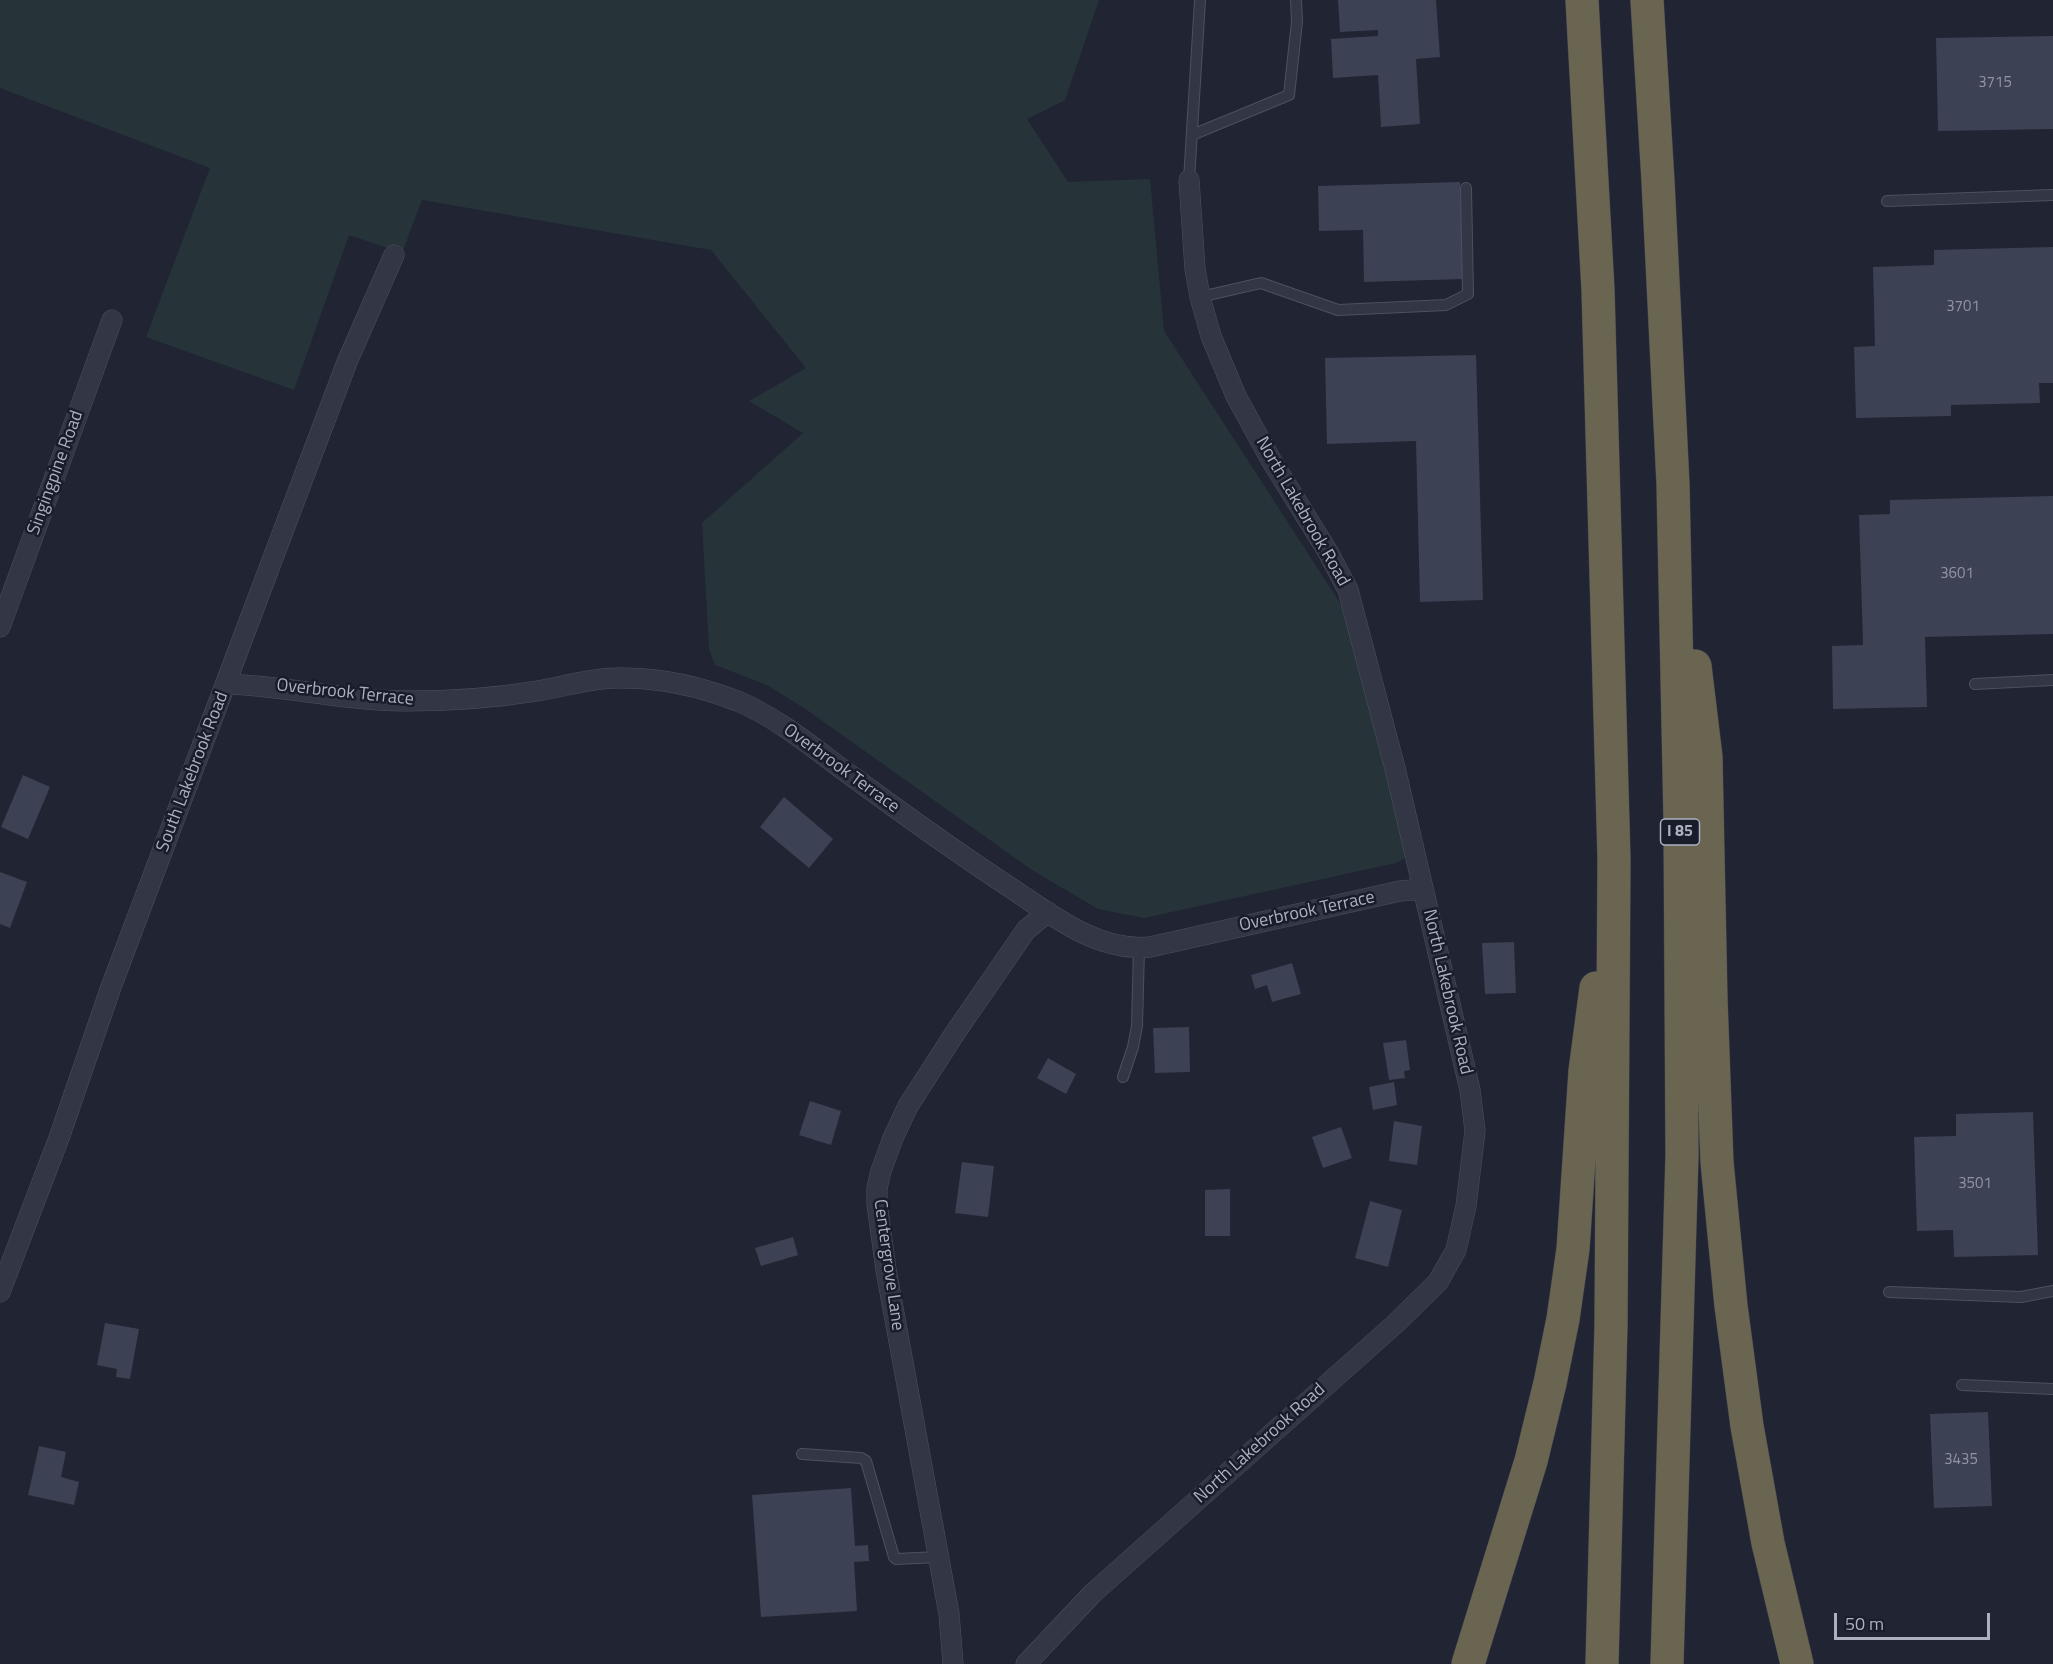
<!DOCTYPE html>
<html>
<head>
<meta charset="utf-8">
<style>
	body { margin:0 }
	#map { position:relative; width:2053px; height:1664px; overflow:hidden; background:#202433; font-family:"Titillium Web",sans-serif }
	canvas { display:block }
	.scale { position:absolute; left:1834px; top:1613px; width:156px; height:27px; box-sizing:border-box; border:3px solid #adb0c1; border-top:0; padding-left:8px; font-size:18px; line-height:21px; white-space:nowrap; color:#adb0c1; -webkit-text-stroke:4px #191c29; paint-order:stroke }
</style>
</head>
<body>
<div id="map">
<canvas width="2053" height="1664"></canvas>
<div class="scale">50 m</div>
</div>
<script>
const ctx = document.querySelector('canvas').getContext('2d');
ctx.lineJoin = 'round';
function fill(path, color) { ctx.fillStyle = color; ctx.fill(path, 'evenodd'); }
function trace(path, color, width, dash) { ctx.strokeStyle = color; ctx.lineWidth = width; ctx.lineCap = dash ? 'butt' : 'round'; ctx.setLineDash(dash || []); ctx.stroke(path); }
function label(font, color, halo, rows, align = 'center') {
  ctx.font = font + ' "Titillium Web",sans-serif'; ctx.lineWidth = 5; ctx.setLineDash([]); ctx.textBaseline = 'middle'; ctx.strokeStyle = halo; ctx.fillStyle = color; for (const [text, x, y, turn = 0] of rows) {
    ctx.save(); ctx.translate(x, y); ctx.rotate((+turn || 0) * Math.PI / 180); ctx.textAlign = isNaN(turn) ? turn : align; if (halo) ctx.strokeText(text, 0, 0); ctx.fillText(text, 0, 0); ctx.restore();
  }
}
fill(new Path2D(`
	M0,0H1099L1065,100L1027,119L1068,182L1150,179L1164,331L1351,620L1409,856L1396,863L1144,918L1098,909L1032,870L807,710L767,685L715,665L709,649L702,523L803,433L749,401L806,368L711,250L422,200L402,253L349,235L294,390L146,337L210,168L0,88Z`), '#263439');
fill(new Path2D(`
	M1338,0H1436L1440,57L1416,59L1420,124L1381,127L1378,75L1333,78L1331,39L1378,36V30L1340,32Z
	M2053,36V129L1938,131L1936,38Z
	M1460,182L1463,279L1364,282L1363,230L1319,231L1318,186Z
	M2053,247V383H2039L2040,403L1951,405V416L1856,418L1854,347L1875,346L1873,267L1934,265V250Z
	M1476,355L1483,600L1420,602L1416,441L1327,444L1325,358Z
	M2053,496V634L1925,637L1927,707L1833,709L1832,646L1863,645L1859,515L1890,514V500Z
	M23,775L50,787L28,839L1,827Z
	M784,797L833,839L809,868L760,827Z
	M0,872L27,882L10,928L0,924Z
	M1514,942L1516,993L1485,994L1482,943Z
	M1292,963L1301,994L1272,1002L1267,985L1255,989L1251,975Z
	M1189,1027L1190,1072L1155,1073L1153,1028Z
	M1406,1040L1410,1070L1404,1071L1405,1078L1389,1080L1383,1043Z
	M1048,1058L1076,1074L1066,1094L1037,1078Z
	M1394,1082L1397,1105L1373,1110L1369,1087Z
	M810,1101L841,1111L831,1145L799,1135Z
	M2033,1112L2038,1255L1954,1257L1953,1230L1917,1231L1914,1137L1956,1136V1114Z
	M1394,1121L1422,1126L1417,1165L1389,1161Z
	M1341,1127L1352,1158L1323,1168L1312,1137Z
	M962,1162L994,1166L988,1217L955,1213Z
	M1230,1189V1236H1205V1190Z
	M1370,1201L1402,1210L1388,1267L1355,1258Z
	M793,1237L798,1255L761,1266L755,1248Z
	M105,1323L139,1329L130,1379L116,1377L117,1369L97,1365Z
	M1988,1412L1992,1506L1934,1508L1930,1414Z
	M39,1446L66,1452L61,1477L79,1482L74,1505L28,1495Z
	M851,1488L855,1546L868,1545L869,1561L854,1562L857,1611L761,1617L752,1495Z`), '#3c4154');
const service = new Path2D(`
	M1192,135L1289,95L1297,22L1296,0
	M1189,180L1200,0
	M1887,201L2053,195
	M1200,297L1261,283L1338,310L1446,305L1468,294L1466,188
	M1975,684L2053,680
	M1123,1077L1133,1047L1137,1026L1139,948
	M1889,1292L2021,1297L2053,1291
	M1962,1385L2053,1389
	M802,1454L861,1458L866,1461L894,1557L896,1559L938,1557`);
const minor = new Path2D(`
	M0,627L112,320
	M227,684C287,686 346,701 407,701C450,701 495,698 537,691C564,687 590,678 617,678C658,677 702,687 740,702C781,720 817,751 853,777C906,816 959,854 1014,890C1054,917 1099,952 1150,947L1400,891L1423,889
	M0,1292L59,1138L111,987L347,362L394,255
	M953,1664L949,1614L886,1270L877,1204V1188L881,1171L893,1138L908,1106L955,1033L1026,930L1048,912
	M1026,1664L1093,1593L1394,1325L1438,1282L1456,1250L1466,1206L1475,1131L1470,1090L1395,768L1348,590L1328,552L1271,460L1236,396L1211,336L1200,297L1195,269L1189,180`);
const motorway = new Path2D(`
	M1582,0L1598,290L1614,859L1611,1325L1602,1664
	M1647,0L1658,181L1673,484L1680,821L1682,1155L1667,1664
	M1695,666L1706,757L1711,999L1717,1162L1731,1306L1747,1426L1768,1543L1797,1664
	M1468,1664L1531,1461L1550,1383L1563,1319L1573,1249L1585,1071L1596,988`);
trace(service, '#4d515f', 12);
trace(minor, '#4d515f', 21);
trace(motorway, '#3b3e4c', 34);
trace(service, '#333644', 10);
trace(minor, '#333644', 20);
trace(motorway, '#6a6550', 33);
label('15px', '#9194a6', null, [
	["3715",1995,83],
	["3701",1963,307],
	["3601",1957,574],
	["3501",1975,1184],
	["3435",1961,1460]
]);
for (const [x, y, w] of [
	[1680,832,39]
]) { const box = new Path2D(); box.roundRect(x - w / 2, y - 13, w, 26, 4.5); ctx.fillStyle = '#191c29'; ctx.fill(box); trace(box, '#adb0c1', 1.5); }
label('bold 16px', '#adb0c1', null, [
	["I 85",1680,832]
]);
label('18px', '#adb0c1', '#191c29', [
	["Singingpine Road",56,473,-70],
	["North Lakebrook Road",1302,512,60],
	["Overbrook Terrace",345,693,6],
	["Overbrook Terrace",841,769,36],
	["South Lakebrook Road",193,772,-69],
	["Overbrook Terrace",1307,912,-12],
	["North Lakebrook Road",1447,992,77],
	["Centergrove Lane",888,1265,82],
	["North Lakebrook Road",1260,1444,-42]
]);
</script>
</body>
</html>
